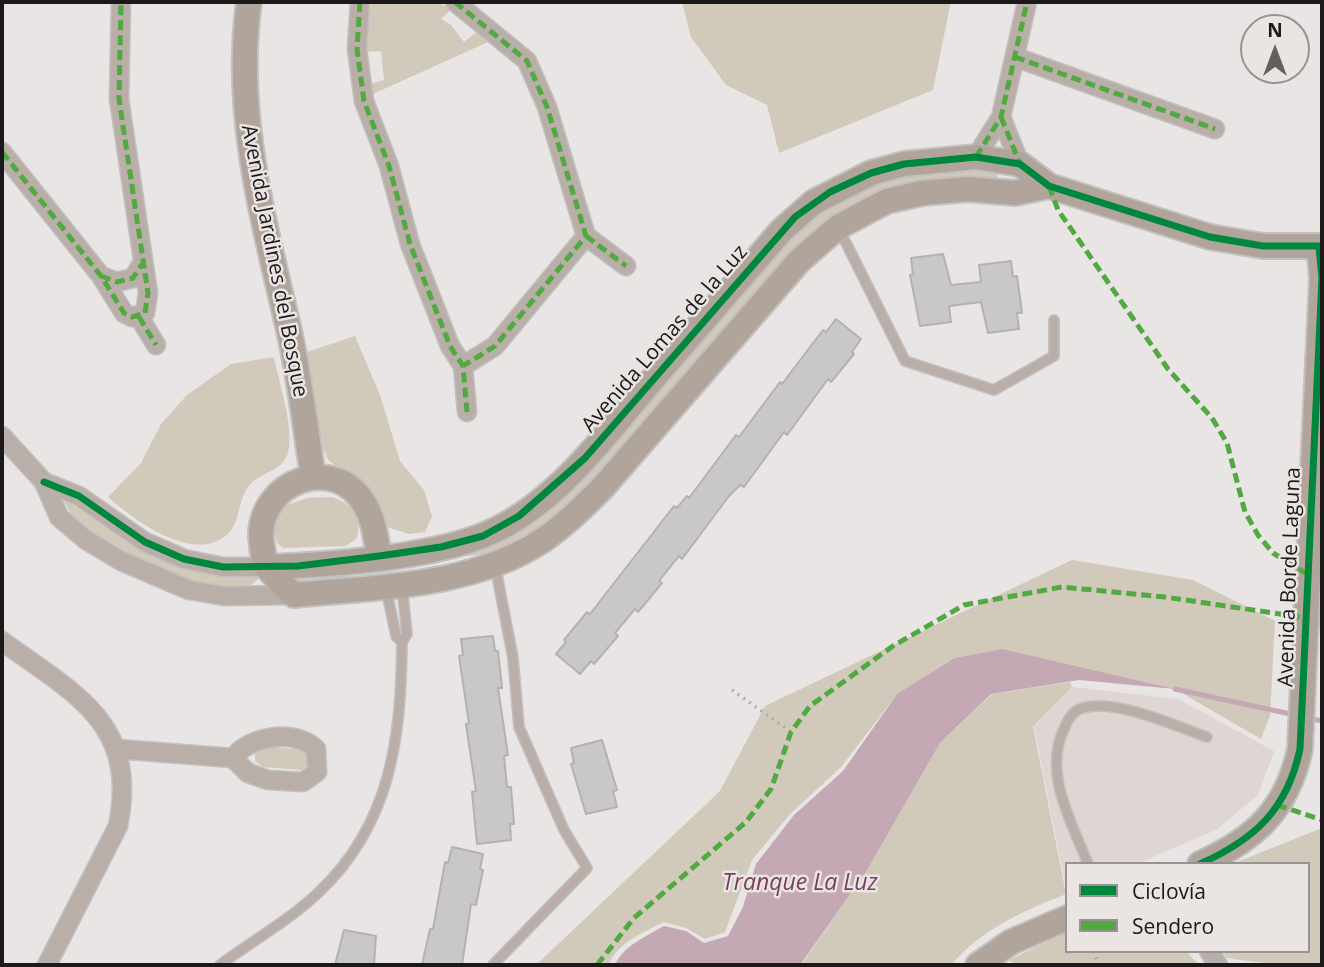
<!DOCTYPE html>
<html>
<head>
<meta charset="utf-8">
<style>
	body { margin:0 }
	#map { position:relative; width:1324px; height:967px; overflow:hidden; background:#e8e5e4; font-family:"Open Sans",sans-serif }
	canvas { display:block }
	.frame { position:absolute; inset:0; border:4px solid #1b1919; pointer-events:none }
	.legend { position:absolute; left:1065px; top:862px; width:245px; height:91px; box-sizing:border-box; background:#eae4e2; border:2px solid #979392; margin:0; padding:9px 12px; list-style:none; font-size:21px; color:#1b1919 }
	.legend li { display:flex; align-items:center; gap:14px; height:35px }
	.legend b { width:35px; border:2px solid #979392 }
	.north { position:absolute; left:1240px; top:14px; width:70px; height:70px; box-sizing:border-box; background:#eae4e2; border:2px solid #979392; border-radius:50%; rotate:0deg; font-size:19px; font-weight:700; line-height:28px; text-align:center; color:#1b1919 }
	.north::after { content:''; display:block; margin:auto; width:24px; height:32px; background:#636060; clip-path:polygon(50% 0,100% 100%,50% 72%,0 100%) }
</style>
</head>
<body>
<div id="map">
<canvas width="1324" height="967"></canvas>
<div class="frame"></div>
<ul class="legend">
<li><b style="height:9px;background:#00873e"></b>Ciclovía</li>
<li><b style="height:9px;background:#52a942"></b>Sendero</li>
</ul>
<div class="north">N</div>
</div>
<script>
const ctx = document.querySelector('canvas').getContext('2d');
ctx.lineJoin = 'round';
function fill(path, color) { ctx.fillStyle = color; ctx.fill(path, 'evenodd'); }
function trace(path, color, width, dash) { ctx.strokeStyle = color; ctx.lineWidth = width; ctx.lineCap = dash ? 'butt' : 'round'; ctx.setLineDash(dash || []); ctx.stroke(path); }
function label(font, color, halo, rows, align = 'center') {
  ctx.font = font + ' "Open Sans",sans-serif'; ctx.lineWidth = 5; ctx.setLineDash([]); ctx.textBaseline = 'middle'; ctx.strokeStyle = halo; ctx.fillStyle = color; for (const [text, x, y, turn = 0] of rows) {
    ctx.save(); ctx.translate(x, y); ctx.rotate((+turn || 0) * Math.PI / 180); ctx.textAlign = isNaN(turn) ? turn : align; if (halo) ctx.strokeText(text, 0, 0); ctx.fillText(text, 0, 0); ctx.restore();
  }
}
fill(new Path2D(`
	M1072,687L1178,699L1274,751L1258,795L1216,830L1137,864H1067V894L1034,727Z`), '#dfd6d3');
fill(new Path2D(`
	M373,2H437L451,9L441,19L451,25L464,42L477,32L488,42L373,94L369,84L384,80L381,51L363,52L368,10Z
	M682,2H950V6L933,90L779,153L767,105L726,85L691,37Z
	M976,169L997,172L998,181L876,194L840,212L806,238L604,477L551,526L501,552L416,562L496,539L816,211L889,176Z
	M355,336L380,395L400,461L424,490L432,516L425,532L409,534L387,527L361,482L329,461L323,449L307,352Z
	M274,357C279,384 292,419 289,447C286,473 263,469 249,486C238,499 241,517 231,530C199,569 134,520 108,497L141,463L161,424L187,395L231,364Z
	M332,497C351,503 362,517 357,538L346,546L283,548L277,543L273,527L284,506L307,498Z
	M64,499L119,535L263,575L247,588C229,588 209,588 193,583C159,573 71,534 64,499Z
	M1072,560L1193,580L1275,621L1270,716L1261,739L1175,689L1003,649L897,694L841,767L790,814L752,860L725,932L705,939L686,928L664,922C646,931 615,944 609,965H536L720,791L765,706Z
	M1070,682L1072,687L1033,727L1066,894C1023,911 982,929 951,965H801L866,872L940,743L992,694Z
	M263,746L302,750L308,755V764L302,770L263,767L255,761V754Z
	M1322,828V965H1279L1227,958L1222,951H1308V864H1232Z
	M1067,932V951H1186L1199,965H1016L1009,960Z`), '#d1c9ba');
fill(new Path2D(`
	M1003,649L1175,689L1079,680L991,694L940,743L866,872L800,965H615C622,947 648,935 664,926L686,931L704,943L728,936L743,907L756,864L794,815L843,771L897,694L955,658Z`), '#c4a8b4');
trace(new Path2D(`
	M1175,689L1295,715
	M1308,718L1322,721`), '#c4a8b4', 5);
const building = new Path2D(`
	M943,254L951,285L981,282L979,265L1011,261L1013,277L1017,276L1022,313H1017L1019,329L988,333L981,302L949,306L951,322L920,326L910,275L913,274L911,258Z
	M836,319L861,339L852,352L854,354L831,382L828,379L787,435L784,432L744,487L740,485L729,496L682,559L679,556L659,581L662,583L638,612L635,609L615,633L618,636L594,664L591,661L580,674L556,654L566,642L564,640L587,612L590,614L674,506L677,508L687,496L689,498L736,435L739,437L780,382L782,384L823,330L826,332Z
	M493,636L495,651H498L502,688H498L508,755L504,756L507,787H511L514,824H510L511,840L477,844L472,792L476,791L466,724L469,723L459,656L463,655L461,639Z
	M602,740L617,790L613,791L617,807L586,814L571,764L574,763L571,748Z
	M452,847L483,854L480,869L483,870L476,905L471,904L462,965H422L430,929H433L445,862L448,863Z
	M344,930L376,936L374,965H335Z`);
fill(building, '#cac8c7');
trace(building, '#b3b1b1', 2);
const lane = new Path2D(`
	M839,229L905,361L994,390L1054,356V320
	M386,588L396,636L402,642
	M1088,864C1071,821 1042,771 1065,727C1068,719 1074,710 1083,708C1115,698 1175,726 1207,737
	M220,965C252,941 290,920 319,892C392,823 401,736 402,642L407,634L402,586
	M493,965L587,868L564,830L519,727L513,658L495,565`);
const street = new Path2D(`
	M360,2L357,49L364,101L389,166L410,244L450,346L463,366L467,412
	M455,2L527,61L547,107L586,236L495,346L463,366
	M1015,57L1215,129
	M1001,117L1020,164
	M2,152L101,276L124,313L132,317L145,313L148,293L119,99L121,2
	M976,157L1001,117L1027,2
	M586,236L626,266
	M101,276L117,282L133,278L142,264
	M139,317L156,345
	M2,436L44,482L59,517L86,540L121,561L189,590L224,596L294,595
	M44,482L79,496L145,542L184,559L223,567H267
	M2,641C74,694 139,722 118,826L47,965
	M117,749L233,758L248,773L268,780L303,782L317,772L316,749C295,728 249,736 233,758
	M1209,951L1218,965`);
const secondary = new Path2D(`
	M249,2C233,115 265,225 290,335C300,381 306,430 313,477
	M379,556C376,539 374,521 365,505C336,453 260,480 261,537C262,547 263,560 268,568C275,578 286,587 294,595C375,587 473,587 543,540C565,525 584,506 603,487L799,261L838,227L887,201L922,193L968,189L1015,193L1049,186
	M267,567C330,565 424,558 482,536C554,508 605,435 653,379C696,329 739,280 782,230L814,202L871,173L904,164L976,157L1020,164L1049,186L1210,237L1263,246H1322
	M1200,864C1255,839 1287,810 1300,749L1322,278L1319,247
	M978,965L1011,942L1067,918`);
trace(lane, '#c2c0c0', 12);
trace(street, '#c2c0c0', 21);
trace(secondary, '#c2c0c0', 28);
trace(new Path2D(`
	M732,690L791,732
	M1093,951L1099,965`), '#b2aca8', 3.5, [2, 5]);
trace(lane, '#b9afa8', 9);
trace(street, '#b9afa8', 18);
trace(secondary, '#b0a49b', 24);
trace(new Path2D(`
	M360,2L357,49L364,101L389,166L410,244L450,346L463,366L467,412
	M455,2L527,61L547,107L586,236L495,346L463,366
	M1015,57L1215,129
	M1001,117L1020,164
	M2,152L101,276L124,313L132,317L145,313L148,293L119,99L121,2
	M976,157L1001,117L1027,2
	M1049,186L1058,210L1168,369L1212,418L1227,443L1245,512L1258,535L1273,553L1307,574
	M586,236L626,266
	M101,276L117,282L133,278L142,264
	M139,317L156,345
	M1277,805L1322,820
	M597,965L634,918L746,822L771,789L791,732L810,706L893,646L964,605L1062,587L1165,597L1307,618`), '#52a942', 5, [10, 5]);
trace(new Path2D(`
	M44,482L79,496L145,542L184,559L223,567L298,566L379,556L441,547L483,536L519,516L585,458L795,217L830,192L871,173L904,164L976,157L1020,164L1049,186L1210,237L1263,246H1322
	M1200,864C1255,839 1287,810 1300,749L1322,278L1319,247`), '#00873e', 7);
label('21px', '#1b1919', '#eae4e2', [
	["Avenida Jardines del Bosque",274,261,79],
	["Avenida Lomas de la Luz",665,339,-49],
	["Avenida Borde Laguna",1290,577,-88]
]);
label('italic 23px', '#77415c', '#eae4e2', [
	["Tranque La Luz",800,883]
]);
</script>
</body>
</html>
